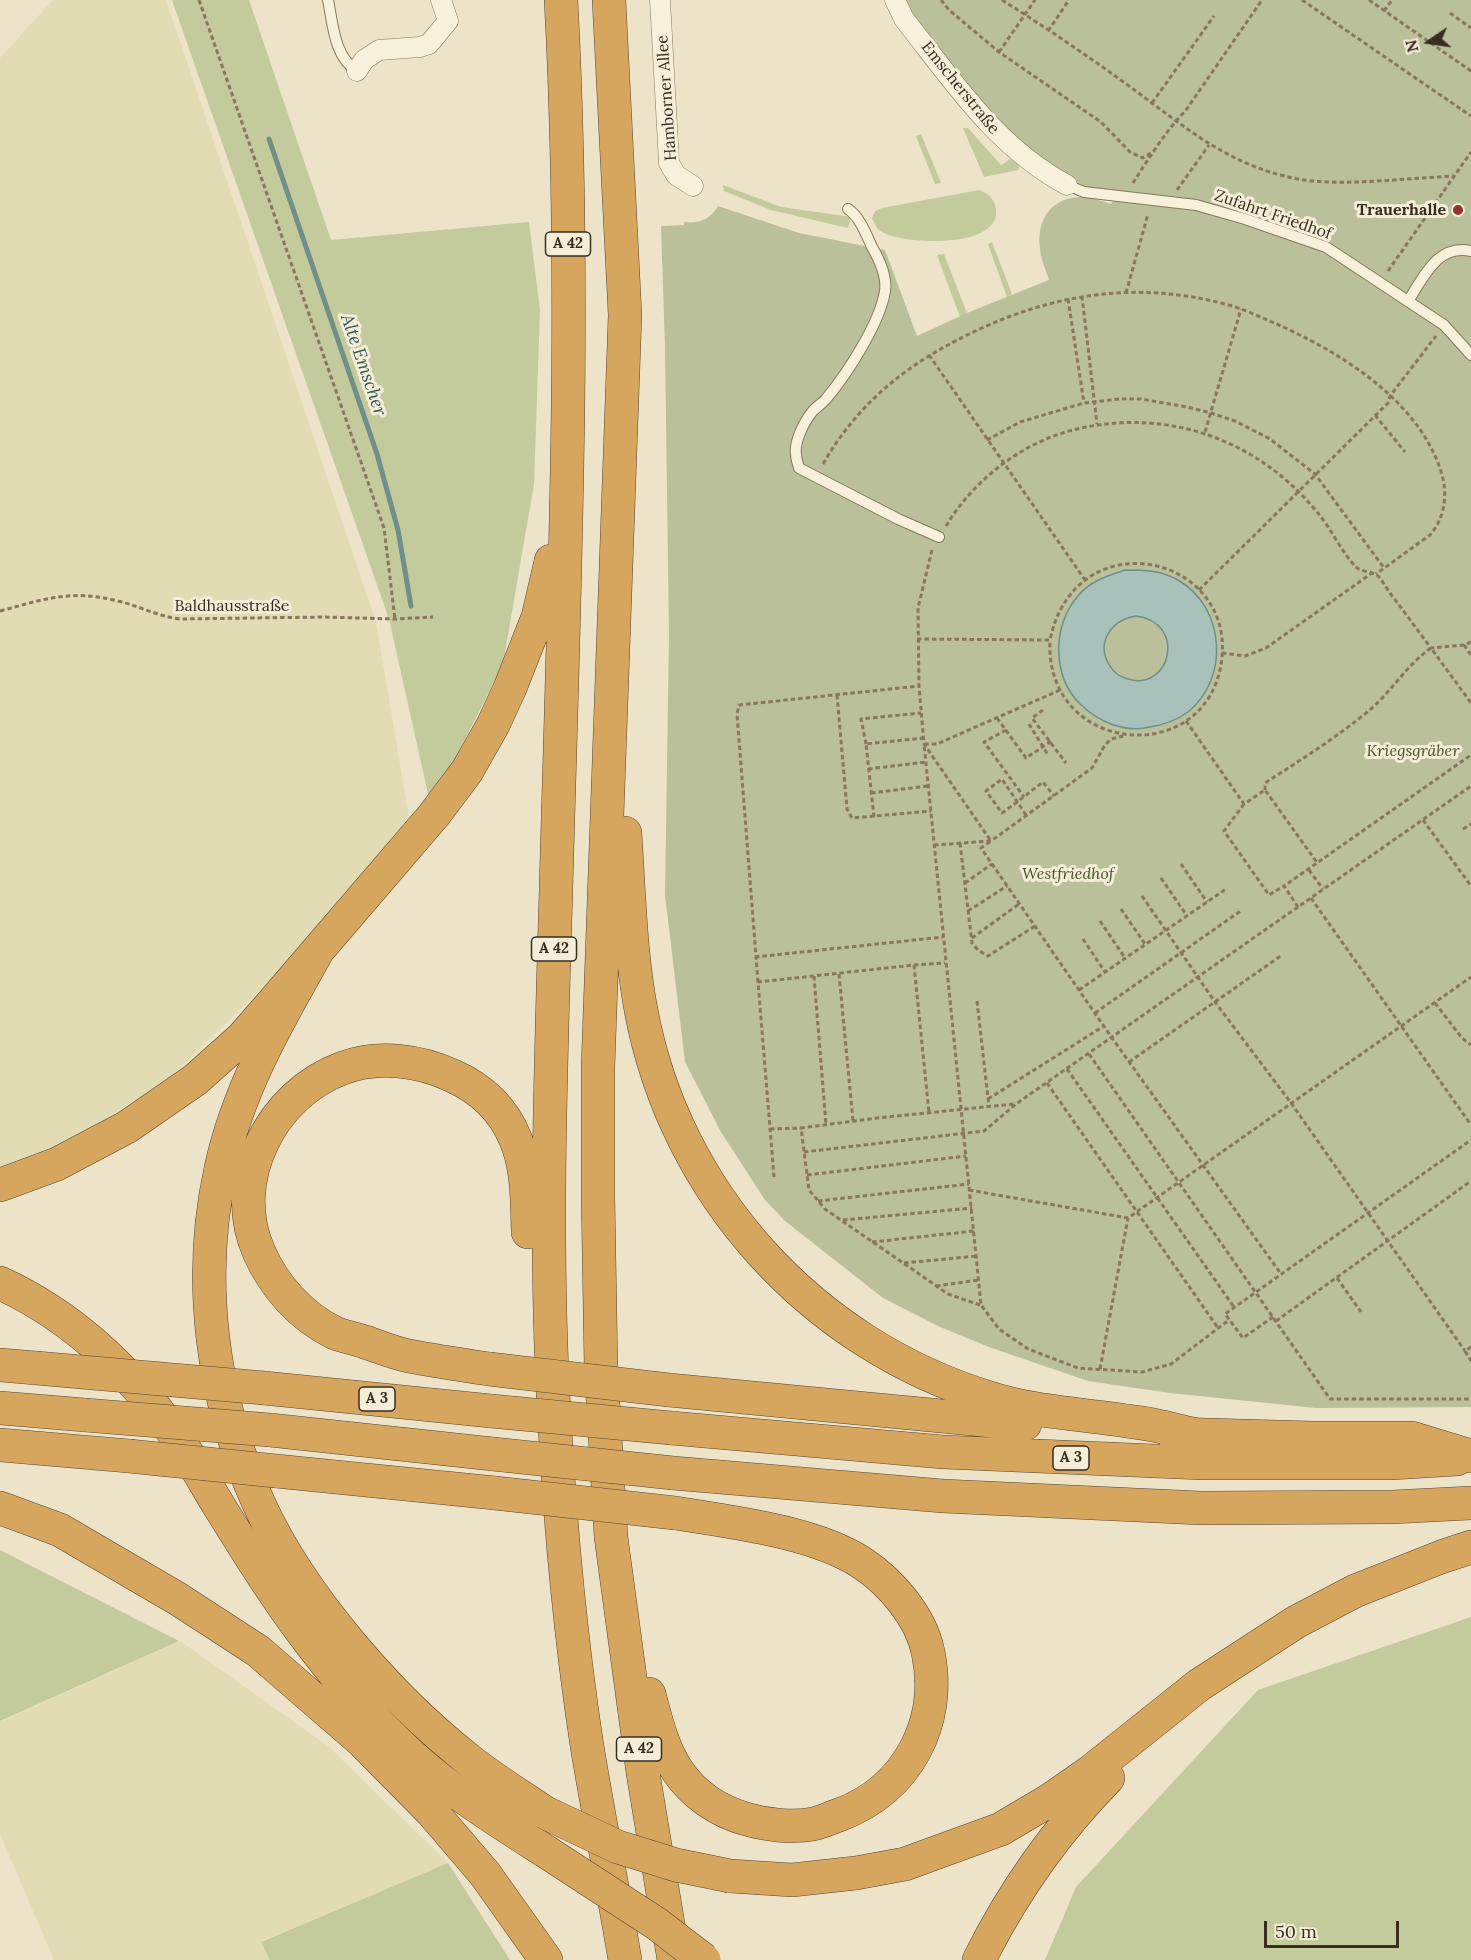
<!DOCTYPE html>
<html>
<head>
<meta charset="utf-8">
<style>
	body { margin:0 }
	#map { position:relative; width:1471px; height:1960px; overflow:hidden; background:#ece3c8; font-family:Lora,serif }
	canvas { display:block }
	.north { position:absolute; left:1399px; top:12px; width:60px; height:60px; -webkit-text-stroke:4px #f4edd7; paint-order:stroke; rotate:257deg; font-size:16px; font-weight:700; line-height:24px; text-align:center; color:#392d20 }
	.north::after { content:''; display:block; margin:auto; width:21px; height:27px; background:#392d20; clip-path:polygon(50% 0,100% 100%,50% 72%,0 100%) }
	.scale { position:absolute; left:1264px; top:1921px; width:135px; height:27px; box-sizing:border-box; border:3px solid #392d20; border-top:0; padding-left:8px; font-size:18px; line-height:21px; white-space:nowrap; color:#392d20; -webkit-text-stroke:4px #f4edd7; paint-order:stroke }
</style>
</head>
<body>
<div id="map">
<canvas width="1471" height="1960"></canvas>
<div class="north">N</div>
<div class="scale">50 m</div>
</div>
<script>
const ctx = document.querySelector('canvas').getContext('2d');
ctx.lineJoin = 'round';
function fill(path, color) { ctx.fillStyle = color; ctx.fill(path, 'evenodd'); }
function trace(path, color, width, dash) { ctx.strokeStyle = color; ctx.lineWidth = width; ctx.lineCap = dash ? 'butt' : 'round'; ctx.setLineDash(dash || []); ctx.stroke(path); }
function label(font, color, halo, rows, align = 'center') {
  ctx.font = font + ' Lora,serif'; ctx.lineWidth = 6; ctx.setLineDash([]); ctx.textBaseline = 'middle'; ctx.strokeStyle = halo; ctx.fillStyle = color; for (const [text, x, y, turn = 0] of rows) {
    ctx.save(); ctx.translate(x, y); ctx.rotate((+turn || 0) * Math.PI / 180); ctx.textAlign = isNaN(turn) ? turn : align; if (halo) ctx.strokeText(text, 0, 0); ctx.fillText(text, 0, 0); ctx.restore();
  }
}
fill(new Path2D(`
	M53,0H166L376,622L410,824L330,921L166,1082L63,1144L0,1168V58Z
	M180,1641L328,1746L448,1863L262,1941L270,1960H54L0,1834V1722Z`), '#e2dcb5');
fill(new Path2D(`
	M172,0H249L331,240L529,222L540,310L534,484L503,664L431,807L389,619Z
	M963,128H968L1001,165L1012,158L1019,161L1020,166L1018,170L984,177Z
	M921,134L941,183L935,184L916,136Z
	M723,185L781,207L851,217L848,228L771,210L724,191Z
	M979,190C988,193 992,197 995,205C1009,250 899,246 879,230C875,226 874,222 872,218L875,211L882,208Z
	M992,242L1012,294L1007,297L988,244Z
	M944,254L967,313L960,317L937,255Z
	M0,1550L179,1641L0,1721Z
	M1471,1617V1960H1045L1076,1887L1258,1690Z
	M448,1863L510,1960H270L261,1942Z`), '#c3ca9c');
fill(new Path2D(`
	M899,0H1471V1407L1316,1408L1170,1393L1088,1381L989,1347L940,1327L883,1298L785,1221L765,1200L721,1132L685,1062L665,895L669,635L665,347L661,226L684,225V222C699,224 711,219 718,206L799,233L885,250L917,336L967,313L1049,280C1046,270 1041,260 1040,249C1036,219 1052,196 1084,197C1093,197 1103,202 1111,204L1119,191L1089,188L1058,175L999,129Z`), '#bac09a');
const water = new Path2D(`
	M1125,570C1143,570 1161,570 1178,580C1225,607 1230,678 1188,712C1177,720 1163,725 1150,727C1124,733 1099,722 1080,704C1052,676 1052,625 1078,596C1090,581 1107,576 1125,570ZM1136,616C1188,623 1170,692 1128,679C1120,677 1114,673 1110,666C1095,643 1111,620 1136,616Z`);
fill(water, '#a8c1ba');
trace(water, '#6f8f88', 1.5);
trace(new Path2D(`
	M269,139L377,454L398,530L411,606`), '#6f8f88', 5);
const lane = new Path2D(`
	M328,0C333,24 334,57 357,71
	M1067,185L1084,192L1196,205L1245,219L1326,247L1444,325L1471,355
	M848,209C860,217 866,234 872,247C879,259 887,277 885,291C880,323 847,374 826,399C822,404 816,407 812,412C804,422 794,442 796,454C796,459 798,464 799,468L898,519L939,537
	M1408,301C1424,277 1437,244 1471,251`);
const street = new Path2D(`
	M660,0L669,163L676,175L693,186
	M895,0L904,19C954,82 995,146 1067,185
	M357,71L364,60L379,50L420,47L429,44L448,21L441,0`);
const highway = new Path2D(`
	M561,0C577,296 564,593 556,889C551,1063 544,1238 554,1412C560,1524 570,1635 587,1746C599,1818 613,1889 625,1960
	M609,0L625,315L598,1067V1196L601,1368L611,1537L643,1773L674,1960
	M625,833C629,891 630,952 641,1010C675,1194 812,1344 990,1398C1037,1413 1086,1414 1134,1422C1154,1424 1174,1430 1193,1434
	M317,952C278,1021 238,1089 221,1168C196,1280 212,1399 259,1504C301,1596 390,1698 469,1760C493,1779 519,1795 544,1812
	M0,1185L57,1164L127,1127L195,1080L242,1038L276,999L434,815L467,771L493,725L510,688L538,617L551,561
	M0,1283C72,1316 130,1371 176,1436C191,1458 205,1483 219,1506C248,1553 278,1601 312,1645C347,1691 385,1734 429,1771C466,1801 506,1826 545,1851
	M0,1365L36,1368
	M489,1369C462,1365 435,1361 409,1356C394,1353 380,1347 365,1342C356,1339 345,1337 335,1333C301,1317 274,1286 259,1252C227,1181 271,1094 343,1068C379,1055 419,1060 453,1076C482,1089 503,1109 515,1138C528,1167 527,1201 528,1232
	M264,1388L491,1411
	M669,1390L1025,1424
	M0,1408L85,1415
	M671,1428L943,1452L1203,1463H1391L1457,1459
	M270,1430L493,1454
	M1173,1434L1313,1438H1412L1471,1456
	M0,1445L129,1456
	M276,1471L495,1493
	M673,1473L943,1496L1201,1508L1392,1507L1471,1503
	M0,1508L60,1530L178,1599L258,1651L363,1742L432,1812L485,1874L546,1960
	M649,1694C656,1720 662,1747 677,1770C693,1794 718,1811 746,1819C766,1825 792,1828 813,1824C822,1822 830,1818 839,1815C907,1790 943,1723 928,1652C921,1617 891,1582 862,1563C815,1532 731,1522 675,1513
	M730,1876L792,1880L856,1873L905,1864L1001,1829L1050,1800L1090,1772L1199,1685L1296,1622L1355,1591L1441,1557L1471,1547
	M979,1960C1013,1892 1055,1832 1108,1778`);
trace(lane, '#88765e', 12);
trace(street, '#88765e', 21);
trace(highway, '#564431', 34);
trace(new Path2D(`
	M199,0L384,528L395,619
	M941,0L949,10L999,52L1101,122L1130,152L1143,158L1154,151
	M1002,0C1053,32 1104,67 1152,103C1201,140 1242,170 1304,180C1349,186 1408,178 1454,176
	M1302,0L1471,116
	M1369,0L1471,71
	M1384,11L1392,0
	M1450,13L1471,28
	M1048,31L1069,0
	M999,52L1035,0
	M1152,103L1214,16
	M1133,183C1149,158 1165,132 1186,110L1262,0
	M1177,190L1209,145
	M1388,271L1471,152
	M1126,293L1148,214
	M1082,296L1097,424
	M1068,299L1084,403
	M929,355L1085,580
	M1375,415L1405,452
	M1205,432L1241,309
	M987,440L1020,422L1084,403L1119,399H1141L1187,407L1211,413L1235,421L1270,439L1315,474L1384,568
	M823,464C861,398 914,359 982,328C1059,293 1138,282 1221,303C1239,307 1256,315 1272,322C1339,351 1421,401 1442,475C1448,496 1444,519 1430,535L1376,574
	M946,526C973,481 1019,445 1069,431C1162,406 1256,437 1317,512C1331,528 1342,553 1356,567C1361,572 1371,571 1377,575C1383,581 1388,591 1393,597C1406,614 1418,631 1431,648L1464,645L1471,642
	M932,550L918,608L919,686L924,744L991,841L981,848L1112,1038L1281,1274
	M1199,590L1388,403L1390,396L1436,336
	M0,611C45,599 71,589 118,601C140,606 156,616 180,619L324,617L395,619L433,617
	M917,639L1050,640C1075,520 1232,553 1222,657C1211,770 1044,757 1050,640
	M1464,645L1471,655
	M1222,653L1245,656L1266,648L1372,573
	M1060,690L937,744H924L981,1305L999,1329L1028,1349L1078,1368L1109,1370L1142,1372L1171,1364L1229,1320
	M837,695L847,809L852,818L931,811
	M1043,710L1032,718L1066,763
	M997,718L1026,758L1053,740
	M1186,721L1244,804L1265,790L1318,864
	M1029,724L1048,755
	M1006,730L984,742L1024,797
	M866,744L861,719L921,713
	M868,769L926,762
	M1265,790V783C1302,759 1339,736 1372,708C1393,689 1408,664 1431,648L1471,703
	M871,793L928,786
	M1244,804L1224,831L1269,895L1284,886
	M1026,815L1002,779L986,791L1002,813C1016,803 1030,792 1043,782L1054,796
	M874,817L866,744L924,738
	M1423,820L1471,886
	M1463,829L1471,824
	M960,843L972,943L978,950L988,956L1035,926
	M934,845L991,841L1092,768L1105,745L1111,739L1123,736
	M1181,864L1207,902
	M1309,870L1323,889
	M1161,878L1187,916
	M965,883L992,864
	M1142,896L1215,1002L1291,1103L1465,1351
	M1311,898L1471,1125
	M1298,907L1284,886L1471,755
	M1121,909L1145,944
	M968,911L1007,886
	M1100,921L1125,958
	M972,938L1019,904
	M1083,939L1105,972
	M755,957L943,937
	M914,965L945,963
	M839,974L853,1121
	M814,976L826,1125
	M758,982L737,714L739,705L919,686
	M1079,990L1226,889
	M977,1001L989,1107
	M1435,1003L1462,1038L1471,1045
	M1095,1013L1242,910
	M1089,1054L1330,1399H1471
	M1129,1062L1282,955
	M1067,1069L1234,1307
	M1047,1083L1218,1328
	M988,1099L1104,1026
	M770,1129L801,1128
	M804,1152L984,1131L1016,1104L1471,786
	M807,1175L966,1156
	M774,1177L758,982L914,965L929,1113
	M969,1190L1128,1218L1471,977
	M818,1201L969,1184
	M843,1220L972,1208
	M872,1242L974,1231
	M904,1263L977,1256
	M1337,1278L1361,1312
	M936,1286L979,1280
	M980,1305L948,1294L825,1209L809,1190L801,1128L877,1118L1014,1104
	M1273,1317L1243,1338L1225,1314L1471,1140
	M1276,1321L1471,1181
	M1471,1347L1465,1351L1471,1361
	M1100,1369L1128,1218`), '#88765e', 3, [4.5, 3]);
trace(lane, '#f7f0db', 10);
trace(street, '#f7f0db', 20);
trace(highway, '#d6a65e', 33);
const highwayBridge = new Path2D(`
	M36,1368L264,1388
	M489,1369L669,1390
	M491,1411L671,1428
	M85,1415L270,1430
	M493,1454L673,1473
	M129,1456L276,1471
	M495,1493L675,1513
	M544,1812L618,1847L676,1865L730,1876
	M545,1851L657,1924L704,1960`);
trace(highwayBridge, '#564431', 34, []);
trace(highwayBridge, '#d6a65e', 33);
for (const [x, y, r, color] of [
	[1458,210,6,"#943431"]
]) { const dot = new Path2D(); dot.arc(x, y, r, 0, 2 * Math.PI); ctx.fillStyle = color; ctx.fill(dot); trace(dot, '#f4edd7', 2); }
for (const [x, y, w] of [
	[568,244,45],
	[554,949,45],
	[377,1399,36],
	[1071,1458,36],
	[639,1749,45]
]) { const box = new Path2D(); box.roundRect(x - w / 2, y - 12, w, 24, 4.5); ctx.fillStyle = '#f4edd7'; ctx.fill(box); trace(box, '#392d20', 1.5); }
label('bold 15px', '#392d20', null, [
	["A 42",568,244],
	["A 42",554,949],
	["A 3",377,1399],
	["A 3",1071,1458],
	["A 42",639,1749]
]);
label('16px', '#392d20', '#f4edd7', [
	["Emscherstraße",960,88,51],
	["Hamborner Allee",667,98,-94],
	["Zufahrt Friedhof",1273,215,19],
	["Baldhausstraße",232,606]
]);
label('bold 16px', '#392d20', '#f4edd7', [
	["Trauerhalle",1446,210]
], 'right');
label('italic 16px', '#475428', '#f4edd7', [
	["Kriegsgräber",1413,751],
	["Westfriedhof",1068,874]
]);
label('italic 18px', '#315857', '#f4edd7', [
	["Alte Emscher",363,365,71]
]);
</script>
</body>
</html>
